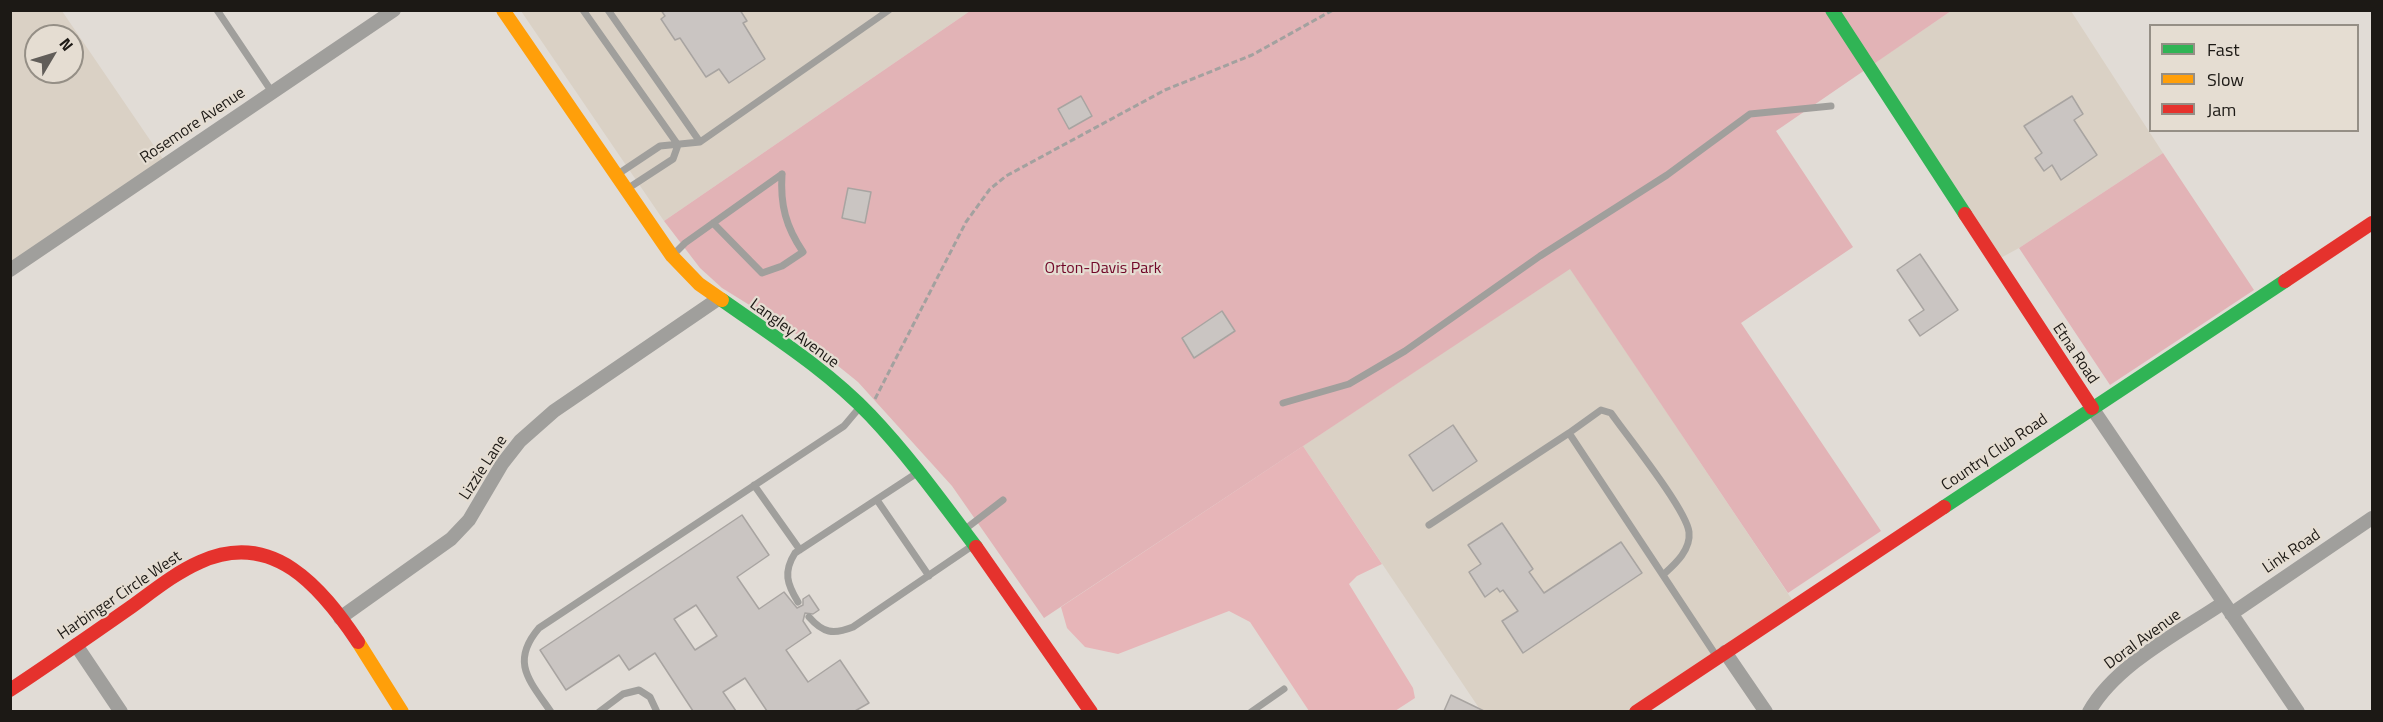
<!DOCTYPE html>
<html>
<head>
<meta charset="utf-8">
<style>
	body { margin:0 }
	#map { position:relative; width:2383px; height:722px; overflow:hidden; background:#e1dcd6; font-family:"Titillium Web",sans-serif }
	canvas { display:block }
	.frame { position:absolute; inset:0; border:12px solid #1c1915; pointer-events:none }
	.legend { position:absolute; left:2149px; top:24px; width:210px; height:108px; box-sizing:border-box; background:#e5ddd2; border:2px solid #958f86; margin:0; padding:8px 10px; list-style:none; font-size:18px; color:#1c1915 }
	.legend li { display:flex; align-items:center; gap:12px; height:30px }
	.legend b { width:30px; border:2px solid #958f86 }
	.north { position:absolute; left:24px; top:24px; width:60px; height:60px; box-sizing:border-box; background:#e5ddd2; border:2px solid #958f86; border-radius:50%; rotate:52deg; font-size:16px; font-weight:700; line-height:24px; text-align:center; color:#1c1915 }
	.north::after { content:''; display:block; margin:auto; width:21px; height:27px; background:#615d59; clip-path:polygon(50% 0,100% 100%,50% 72%,0 100%) }
</style>
</head>
<body>
<div id="map">
<canvas width="2383" height="722"></canvas>
<div class="frame"></div>
<ul class="legend">
<li><b style="height:8px;background:#30b455"></b>Fast</li>
<li><b style="height:8px;background:#ff9f0a"></b>Slow</li>
<li><b style="height:8px;background:#e5322d"></b>Jam</li>
</ul>
<div class="north">N</div>
</div>
<script>
const ctx = document.querySelector('canvas').getContext('2d');
ctx.lineJoin = 'round';
function fill(path, color) { ctx.fillStyle = color; ctx.fill(path, 'evenodd'); }
function trace(path, color, width, dash) { ctx.strokeStyle = color; ctx.lineWidth = width; ctx.lineCap = dash ? 'butt' : 'round'; ctx.setLineDash(dash || []); ctx.stroke(path); }
function label(font, color, halo, rows, align = 'center') {
  ctx.font = font + ' "Titillium Web",sans-serif'; ctx.lineWidth = 4.5; ctx.setLineDash([]); ctx.textBaseline = 'middle'; ctx.strokeStyle = halo; ctx.fillStyle = color; for (const [text, x, y, turn = 0] of rows) {
    ctx.save(); ctx.translate(x, y); ctx.rotate((+turn || 0) * Math.PI / 180); ctx.textAlign = isNaN(turn) ? turn : align; if (halo) ctx.strokeText(text, 0, 0); ctx.fillText(text, 0, 0); ctx.restore();
  }
}
fill(new Path2D(`
	M11,11H62L165,162L11,267ZM36,36H72V72H36Z
	M521,11H970L664,221Z
	M1951,11H2071L2163,153L2019,248L1995,261L1867,68Z
	M1570,268L1797,607L1641,711H1481L1303,446Z`), '#dad1c5');
fill(new Path2D(`
	M970,11H1951L1776,131L1853,247L1741,323L1881,531L1788,593L1570,269L1044,618L952,486L858,382L806,340L722,288L700,268L664,221Z
	M2163,153L2254,290L2110,385L2019,248Z`), '#e2b3b6');
fill(new Path2D(`
	M1303,446L1382,564L1357,576L1349,584L1413,688L1415,698L1395,711H1309L1250,622L1229,611L1118,654L1085,647L1067,628L1061,607Z`), '#e7b5b8');
const building = new Path2D(`
	M661,10H740L747,21L743,23L765,59L729,83L719,69L706,77L680,38L675,40L661,19L665,16Z
	M1081,96L1092,116L1069,129L1058,109Z
	M2072,96L2083,114L2074,120L2097,155L2061,180L2052,165L2044,171L2035,158L2042,153L2024,126Z
	M848,188L871,192L865,223L842,218Z
	M1920,254L1958,310L1920,336L1909,320L1924,310L1897,270Z
	M1222,311L1235,331L1194,358L1182,338Z
	M1453,425L1477,461L1433,491L1409,455Z
	M742,515L769,555L737,577L759,609L784,592L797,608L803,605V599L809,595L819,610L813,614L805,613L803,621L811,633L786,650L808,682L840,660L869,703L855,711H767L745,678L723,692L736,711H693L655,653L629,670L619,655L566,690L540,650ZM696,605L717,636L695,650L674,619Z
	M1502,523L1533,569L1529,572L1544,593L1621,542L1642,573L1523,653L1502,621L1518,611L1503,590L1500,592L1497,588L1485,597L1469,572L1481,564L1468,545Z
	M1451,695L1484,711H1444Z`);
fill(building, '#cac5c2');
trace(building, '#a8a4a1', 1.5);
trace(new Path2D(`
	M875,399L966,222L990,189L1006,176L1165,90L1252,55L1333,10`), '#a3a19f', 3, [6, 3]);
trace(new Path2D(`
	M217,10L272,92
	M583,10L678,145
	M608,10L700,142
	M618,174L660,146L700,142L889,10
	M627,189L673,159L678,145
	M713,223L762,273L782,266L803,252C786,227 780,205 782,174
	M672,256L685,243L782,174
	M1283,403L1349,384L1405,351L1540,256L1667,175L1750,114L1831,106
	M1569,433L1601,410L1611,413C1627,436 1686,509 1689,532C1691,550 1675,564 1664,574
	M754,485L800,550
	M877,500L929,576
	M1429,525L1569,433L1717,657
	M964,530L1003,500
	M798,602C787,584 783,572 795,553L917,473
	M809,617C823,633 833,635 853,627L972,546
	M551,712C529,680 510,662 539,628L844,426L860,407
	M599,712L623,694L639,690L650,697L657,712
	M1251,712L1284,689`), '#a09f9c', 7);
trace(new Path2D(`
	M10,270L394,10
	M2092,408L2298,712
	M2231,614L2372,518
	M340,618L451,539L469,520L502,464L520,441L554,411L718,299
	M76,645L121,712
	M1725,652L1766,712
	M2089,712C2115,665 2180,632 2223,603`), '#a09f9c', 14);
trace(new Path2D(`
	M1832,10L1965,214
	M722,300C773,336 827,370 870,415C909,456 942,502 976,547
	M1944,507L2285,281`), '#30b455', 14);
trace(new Path2D(`
	M503,10L672,256L699,284L722,300
	M358,642L402,712`), '#ff9f0a', 14);
trace(new Path2D(`
	M1965,214L2092,408
	M2285,281L2372,223
	M976,547L1091,712
	M10,690C51,663 91,635 131,607C153,591 175,573 200,562C273,529 321,587 358,642
	M1636,712L1944,507`), '#e5322d', 14);
label('16px', '#1c1915', '#e5ddd2', [
	["Rosemore Avenue",193,126,-34],
	["Langley Avenue",794,334,36],
	["Etna Road",2075,354,56],
	["Country Club Road",1995,453,-34],
	["Lizzie Lane",484,468,-57],
	["Link Road",2292,552,-34],
	["Harbinger Circle West",120,596,-34],
	["Doral Avenue",2143,640,-36]
]);
label('16px', '#710728', '#e5ddd2', [
	["Orton-Davis Park",1103,269]
]);
</script>
</body>
</html>
